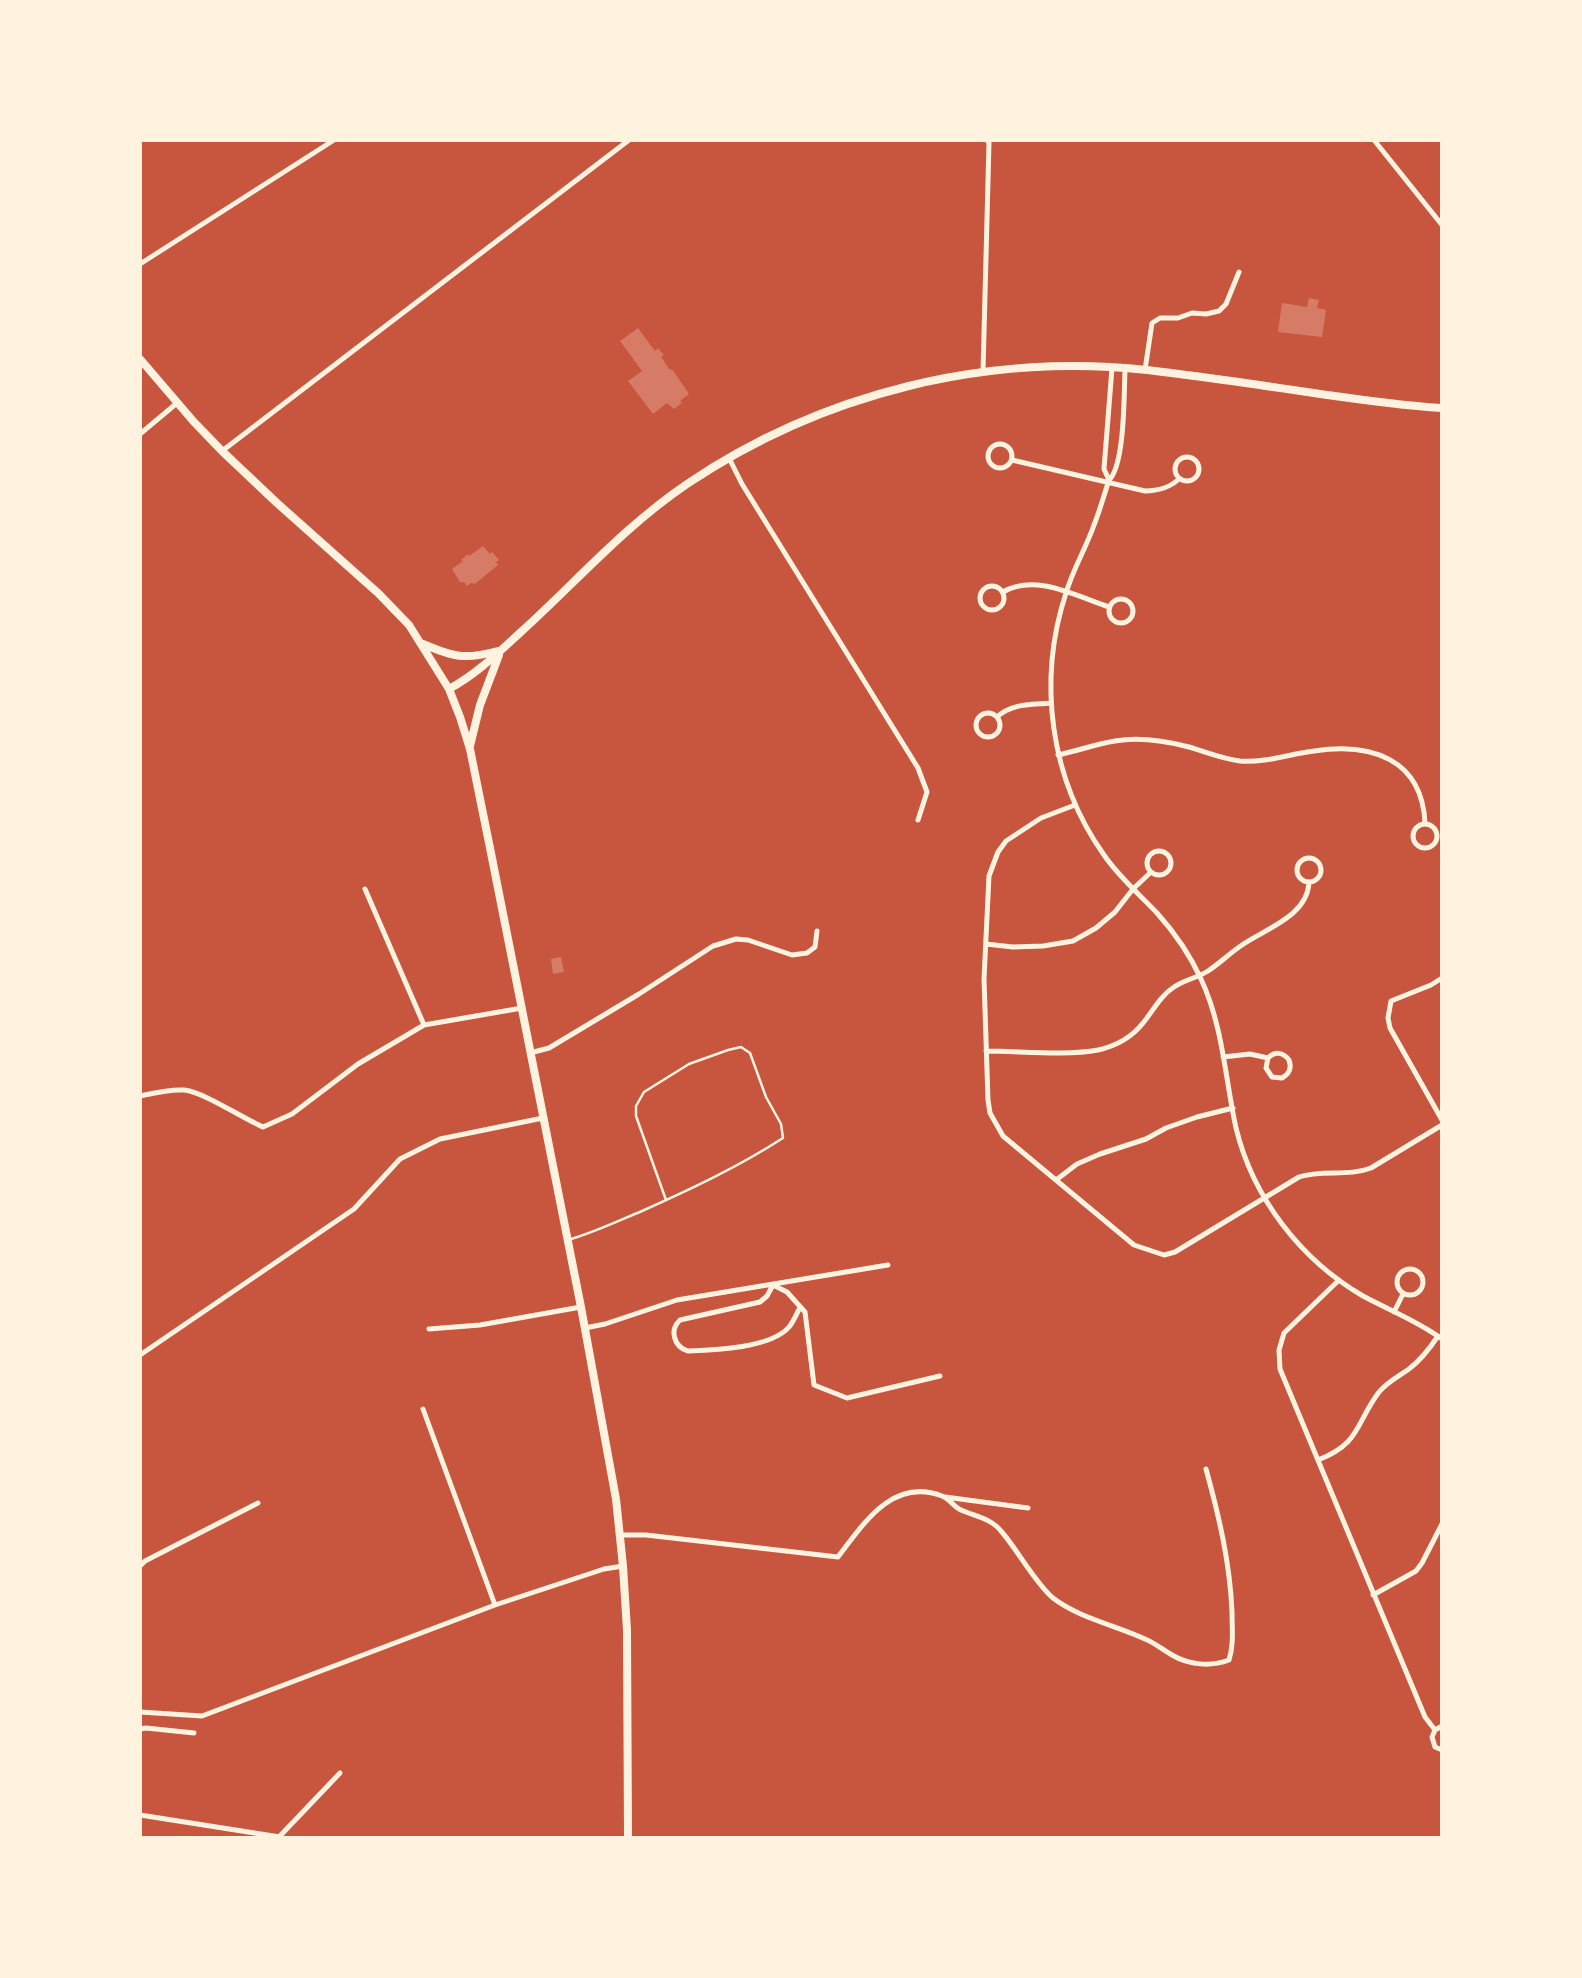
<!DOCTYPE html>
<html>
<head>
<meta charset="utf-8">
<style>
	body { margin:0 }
	#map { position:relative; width:1582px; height:1978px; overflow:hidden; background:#c8553d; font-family:"IBM Plex Sans",sans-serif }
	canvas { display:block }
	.frame { position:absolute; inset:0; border:142px solid #fff3e0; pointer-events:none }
</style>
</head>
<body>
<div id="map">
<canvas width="1582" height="1978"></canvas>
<div class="frame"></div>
</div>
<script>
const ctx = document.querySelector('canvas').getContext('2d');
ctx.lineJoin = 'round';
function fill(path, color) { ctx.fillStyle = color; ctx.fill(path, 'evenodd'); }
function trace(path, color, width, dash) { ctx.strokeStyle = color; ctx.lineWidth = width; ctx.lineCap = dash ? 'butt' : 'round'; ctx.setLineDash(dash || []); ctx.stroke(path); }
fill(new Path2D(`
	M1309,298L1319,300L1317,308L1326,310L1322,337L1278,332L1282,303L1307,307Z
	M638,328L655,351L658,348L664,355L661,357L670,370L672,369L689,394L680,401L682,403L674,409L667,403L653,414L628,381L642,371L620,341Z
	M483,546L490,554L492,552L499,560L496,562L498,565L475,584L471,583L467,586L464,582H460L452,569L463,561L461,560L468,554L469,556Z
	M561,957L564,972L553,974L551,959Z`), '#d67c66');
trace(new Path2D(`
	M571,1239C595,1232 618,1221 642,1211C691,1189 738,1167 783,1138L781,1124L766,1097L750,1053L741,1047L728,1050L689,1064L644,1092L636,1106V1116L666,1200`), '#fff3e0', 2.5);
trace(new Path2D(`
	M1374,140L1442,225
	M140,264L334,140
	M1125,369C1124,393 1125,465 1109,480C1104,495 1100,510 1094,525C1086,548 1073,569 1066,593C1037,681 1050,779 1104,855C1119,877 1139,894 1157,913C1175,933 1190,955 1201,979C1223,1026 1225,1078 1236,1128C1253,1198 1301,1260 1363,1296C1389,1310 1418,1321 1442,1339
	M1145,370L1152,323L1160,318H1178L1192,313L1206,314L1219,311L1226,304L1239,272
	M983,371L989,143L987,140
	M140,434L177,403
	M988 456a12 12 0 1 1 24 0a12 12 0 1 1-24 0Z
	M222,451L629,140
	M1175 469a12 12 0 1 1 24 0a12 12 0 1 1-24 0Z
	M729,458L742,484L918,768L927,792L918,820
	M1012,460L1145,491C1159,491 1169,488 1179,479
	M1109,480L1104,469L1112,368
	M980 598a12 12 0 1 1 24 0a12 12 0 1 1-24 0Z
	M1003,592C1035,573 1076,596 1109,607
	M1109 611a12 12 0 1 1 24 0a12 12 0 1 1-24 0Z
	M976 725a12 12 0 1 1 24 0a12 12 0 1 1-24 0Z
	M997,717C1012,703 1031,705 1051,703
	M1058,755C1077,751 1096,744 1115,741C1138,737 1166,741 1189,747C1206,752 1223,759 1240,761C1266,763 1289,754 1314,751C1371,742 1422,759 1425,823
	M1075,805L1041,818L1006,841L998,852L989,876L984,979L988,1100L990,1113L1003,1136L1134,1245L1164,1255L1175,1252L1299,1177C1322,1169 1348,1177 1371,1168L1442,1125
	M1413 836a12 12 0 1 1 24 0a12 12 0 1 1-24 0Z
	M1147 863a12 12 0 1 1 24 0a12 12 0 1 1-24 0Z
	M1297 870a12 12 0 1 1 24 0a12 12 0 1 1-24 0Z
	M365,889L424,1025
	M986,944L1013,947L1043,946L1073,941L1096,928L1115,912L1133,889L1151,872
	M1442,978L1431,985L1391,1001L1388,1018L1390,1028L1442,1120
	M986,1051C1019,1051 1067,1056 1098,1050C1116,1046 1132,1037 1143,1023C1153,1011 1160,996 1174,987C1184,980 1197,978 1208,971C1220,963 1230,953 1242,945C1265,929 1308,916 1309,882
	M530,1053L549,1048L639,994L713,946L736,939L748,940L792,955L807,953L815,947L817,931
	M1223,1057L1250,1054L1268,1058C1275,1051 1283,1052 1289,1060C1292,1068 1289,1074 1282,1078L1272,1077L1266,1068L1268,1058
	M140,1096C154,1093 169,1089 184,1090C204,1092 242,1118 263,1127L292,1114L358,1064L424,1025L522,1008
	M1056,1180L1077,1164L1100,1154L1146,1139L1166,1128L1197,1117L1233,1108
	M1397 1282a13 13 0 1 1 26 0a13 13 0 1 1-26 0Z
	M1339,1280L1284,1333L1279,1350L1280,1369L1425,1717L1435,1730
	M800,1307C797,1313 794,1321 789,1327C771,1348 715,1350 688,1351C674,1347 669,1330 680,1320L760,1302L767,1296L773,1285L787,1292L805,1312L814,1385L847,1398L940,1376
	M1394,1312L1403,1294
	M585,1328L605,1324L677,1300L888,1265
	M429,1329L480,1325L581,1307
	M140,1355L354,1209L400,1159L440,1139L543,1118
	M423,1409L495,1605
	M1318,1460C1361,1443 1355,1424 1379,1392C1387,1382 1399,1376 1409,1369C1421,1360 1430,1348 1438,1336
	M945,1497L1028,1508
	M620,1535H646L838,1557C864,1523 893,1477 942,1496C949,1499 953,1505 959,1509C973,1516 991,1518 1001,1531C1017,1549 1035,1583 1053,1598C1079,1618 1115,1625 1145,1639C1155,1643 1163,1650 1172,1655C1189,1665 1210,1667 1229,1660C1234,1644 1232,1629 1232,1612C1230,1563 1219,1516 1206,1469
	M140,1566L145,1561L258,1503
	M1373,1595L1416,1571L1422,1563L1442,1524
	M140,1712L202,1716L495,1605L604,1569L623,1566
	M1442,1726L1435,1730L1432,1737L1435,1747L1442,1750
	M140,1729L146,1728L194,1733
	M140,1815L280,1837
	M278,1838L340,1773`), '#fff3e0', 5);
trace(new Path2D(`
	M140,359L194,422L222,451L277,503L378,593L409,625L449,689L460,717L470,749L491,853L581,1307L616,1499L623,1566L627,1630L628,1838
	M423,644C454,657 464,660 498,651
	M449,689C477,674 499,652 522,631C577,581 625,526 687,484C822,393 985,353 1147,370C1207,377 1267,386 1327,395C1365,400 1403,406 1442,408
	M470,746L480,705L499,655`), '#fff3e0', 8);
</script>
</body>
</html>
